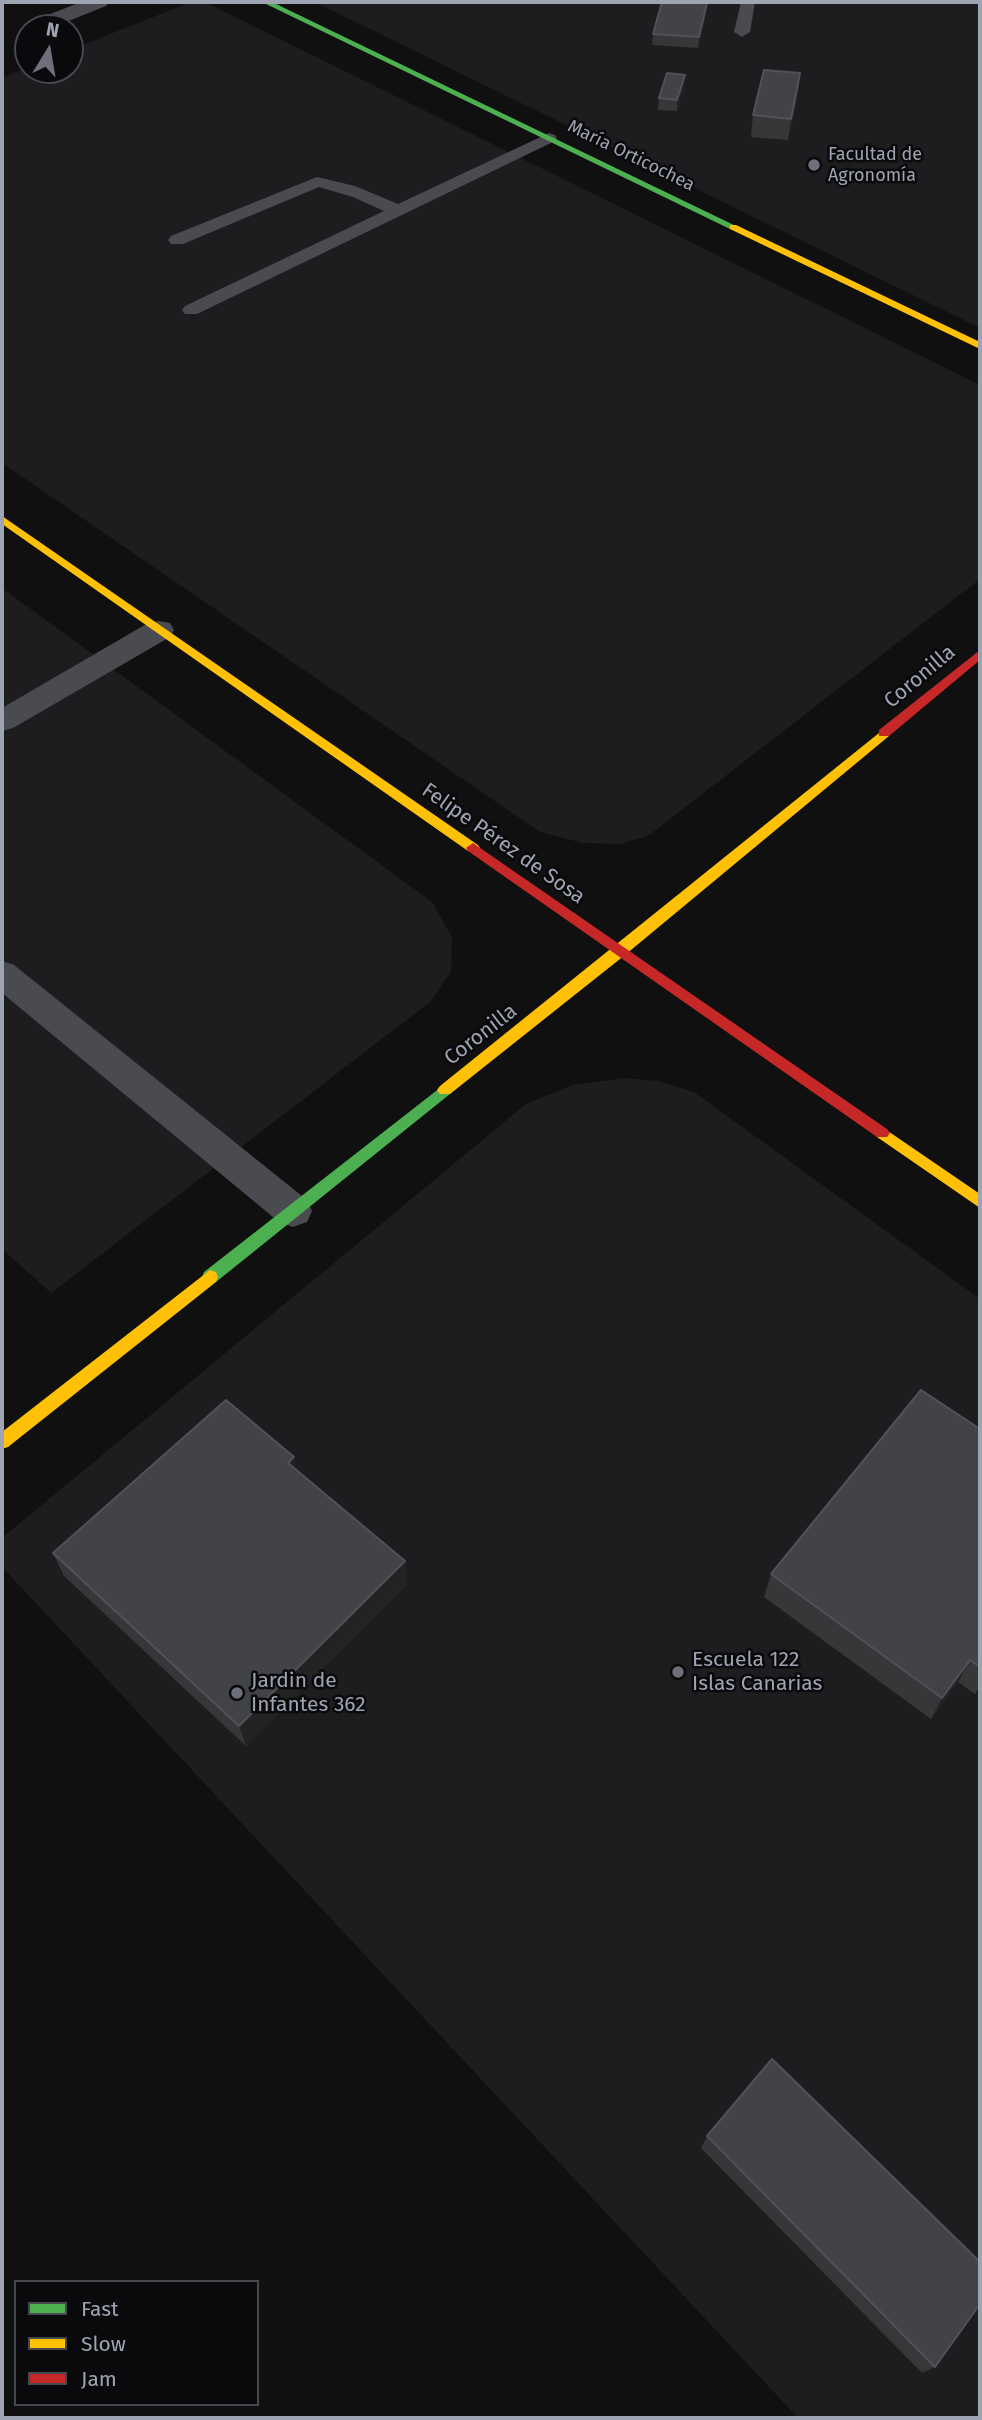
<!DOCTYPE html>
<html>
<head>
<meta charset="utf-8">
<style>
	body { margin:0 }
	#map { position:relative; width:982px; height:2420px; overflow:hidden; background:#101010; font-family:"Fira Sans",sans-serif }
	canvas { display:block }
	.frame { position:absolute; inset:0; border:4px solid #9fa4b3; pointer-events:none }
	.legend { position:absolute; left:14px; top:2280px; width:245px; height:126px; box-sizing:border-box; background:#0a0a0c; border:2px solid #46484f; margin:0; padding:9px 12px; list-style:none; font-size:21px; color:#9fa4b3 }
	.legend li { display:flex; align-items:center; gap:14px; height:35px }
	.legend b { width:35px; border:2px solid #46484f }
	.north { position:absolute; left:14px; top:14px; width:70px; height:70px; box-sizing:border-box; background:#0a0a0c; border:2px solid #46484f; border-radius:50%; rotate:11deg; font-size:19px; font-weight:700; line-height:28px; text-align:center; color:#9fa4b3 }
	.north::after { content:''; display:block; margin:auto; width:24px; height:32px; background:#6d707a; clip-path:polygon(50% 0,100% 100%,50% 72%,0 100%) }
</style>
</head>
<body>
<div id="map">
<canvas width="982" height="2420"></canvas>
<div class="frame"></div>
<ul class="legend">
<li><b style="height:9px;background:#4caf50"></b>Fast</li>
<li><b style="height:9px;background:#ffc107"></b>Slow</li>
<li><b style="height:9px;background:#c62828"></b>Jam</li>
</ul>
<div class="north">N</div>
</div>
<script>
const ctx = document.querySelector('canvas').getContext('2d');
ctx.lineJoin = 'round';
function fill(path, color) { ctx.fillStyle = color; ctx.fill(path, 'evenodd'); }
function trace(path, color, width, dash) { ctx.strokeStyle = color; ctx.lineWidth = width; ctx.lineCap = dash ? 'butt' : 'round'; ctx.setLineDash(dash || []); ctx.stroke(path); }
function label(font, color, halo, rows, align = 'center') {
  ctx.font = font + ' "Fira Sans",sans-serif'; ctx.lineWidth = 5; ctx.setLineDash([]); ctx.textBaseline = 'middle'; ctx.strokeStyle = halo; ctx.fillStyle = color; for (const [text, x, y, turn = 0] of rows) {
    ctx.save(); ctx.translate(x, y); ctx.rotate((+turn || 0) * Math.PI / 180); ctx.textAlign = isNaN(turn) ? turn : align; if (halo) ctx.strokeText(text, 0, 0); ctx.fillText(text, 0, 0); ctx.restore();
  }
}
fill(new Path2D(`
	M191,2H205L980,385V579L648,836L621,844L583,843L540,832L2,463V78L28,67V70H70V50Z
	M315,2H980V328Z
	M2,588L432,902L452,937L451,971L430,1002L51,1293L2,1249Z
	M625,1078L658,1081L694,1092L980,1299V2418H798L2,1567V1538L526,1104L572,1085Z`), '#1d1d1f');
fill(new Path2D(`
	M741,2H755L750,32L742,37L734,32Z
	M549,133L555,135L557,138L555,141L197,314H185L182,310L185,306L384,211L353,197L319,187L183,244H171L168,240L171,236L317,177L355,186L398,204Z`), '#4a4b50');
fill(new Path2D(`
	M81,2H109L106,6L51,28H28V33L22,28L25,24Z
	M159,621L170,623L174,630L170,637L13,728L2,731V708L148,623Z
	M2,961L14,965L307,1200L312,1211L307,1222L293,1227L279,1222L2,993Z`), '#4a4b50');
fill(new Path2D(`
	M262,2H272L738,227L730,229Z
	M445,1084L450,1086L453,1090L450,1094L216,1282H204L202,1277L204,1272Z`), '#4caf50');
fill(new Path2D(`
	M730,225H736L980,342V349L730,229Z
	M2,516L478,845L480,848L478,851H468L2,524Z
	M884,729L889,730V736L625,955L450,1094H440L437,1090L440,1086Z
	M882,1127L980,1194V1208L877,1137L874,1133L877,1129Z
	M210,1270L216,1272L218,1277L216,1282L8,1447L2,1449V1432Z`), '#ffc107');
fill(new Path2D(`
	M980,650V660L889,736H879V730Z
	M473,843L887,1129L890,1133L887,1137H877L468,851L466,848Z`), '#c62828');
fill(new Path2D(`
	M707,3L706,14L698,48L652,45L653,34Z
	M800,73L798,95L788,140L751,137L753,115Z
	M685,75L684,86L677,111L658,110L659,98Z
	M980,1429V1686L975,1694L958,1682L931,1719L764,1597L771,1574Z
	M296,1470L405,1561L407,1584L246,1746L64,1576L53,1553Z
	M707,2136L935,2367L922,2373L701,2148Z`), '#37373a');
fill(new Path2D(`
	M707,3L706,14L698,48L699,37Z
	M800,73L798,95L788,140L791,119Z
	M685,75L684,86L677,111V100Z
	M294,1457L298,1482L288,1463Z
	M405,1561L407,1584L246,1746L239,1726Z
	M970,1660L958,1682L931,1719L942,1698Z`), '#232324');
const building = new Path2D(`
	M662,2L707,3L699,37L653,34Z
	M764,70L800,73L791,119L753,115Z
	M667,73L685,75L677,100L659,98Z
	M921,1390L980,1429V1667L970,1660L942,1698L771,1574Z
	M226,1400L294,1457L288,1463L405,1561L239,1726L53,1553Z
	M772,2059L980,2262V2304L935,2367L707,2136Z`);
fill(building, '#424347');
trace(building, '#515258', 2);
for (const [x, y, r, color] of [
	[814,165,7,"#6d707a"],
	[678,1672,7,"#6d707a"],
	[237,1693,7,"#6d707a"]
]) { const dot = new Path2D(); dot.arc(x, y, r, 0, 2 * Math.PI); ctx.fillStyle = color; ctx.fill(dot); trace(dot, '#0a0a0c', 2.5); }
label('18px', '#9fa4b3', '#0a0a0c', [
	["Facultad de",828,155],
	["Agronomía",828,176]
], 'left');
label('18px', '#9fa4b3', '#0a0a0c', [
	["María Orticochea",631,156,26]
]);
label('21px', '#9fa4b3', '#0a0a0c', [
	["Coronilla",920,677,-40],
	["Felipe Pérez de Sosa",503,844,35],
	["Coronilla",481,1035,-38]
]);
label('21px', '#9fa4b3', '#0a0a0c', [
	["Escuela 122",692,1660],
	["Islas Canarias",692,1684],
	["Jardin de",251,1681],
	["Infantes 362",251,1705]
], 'left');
</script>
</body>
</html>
